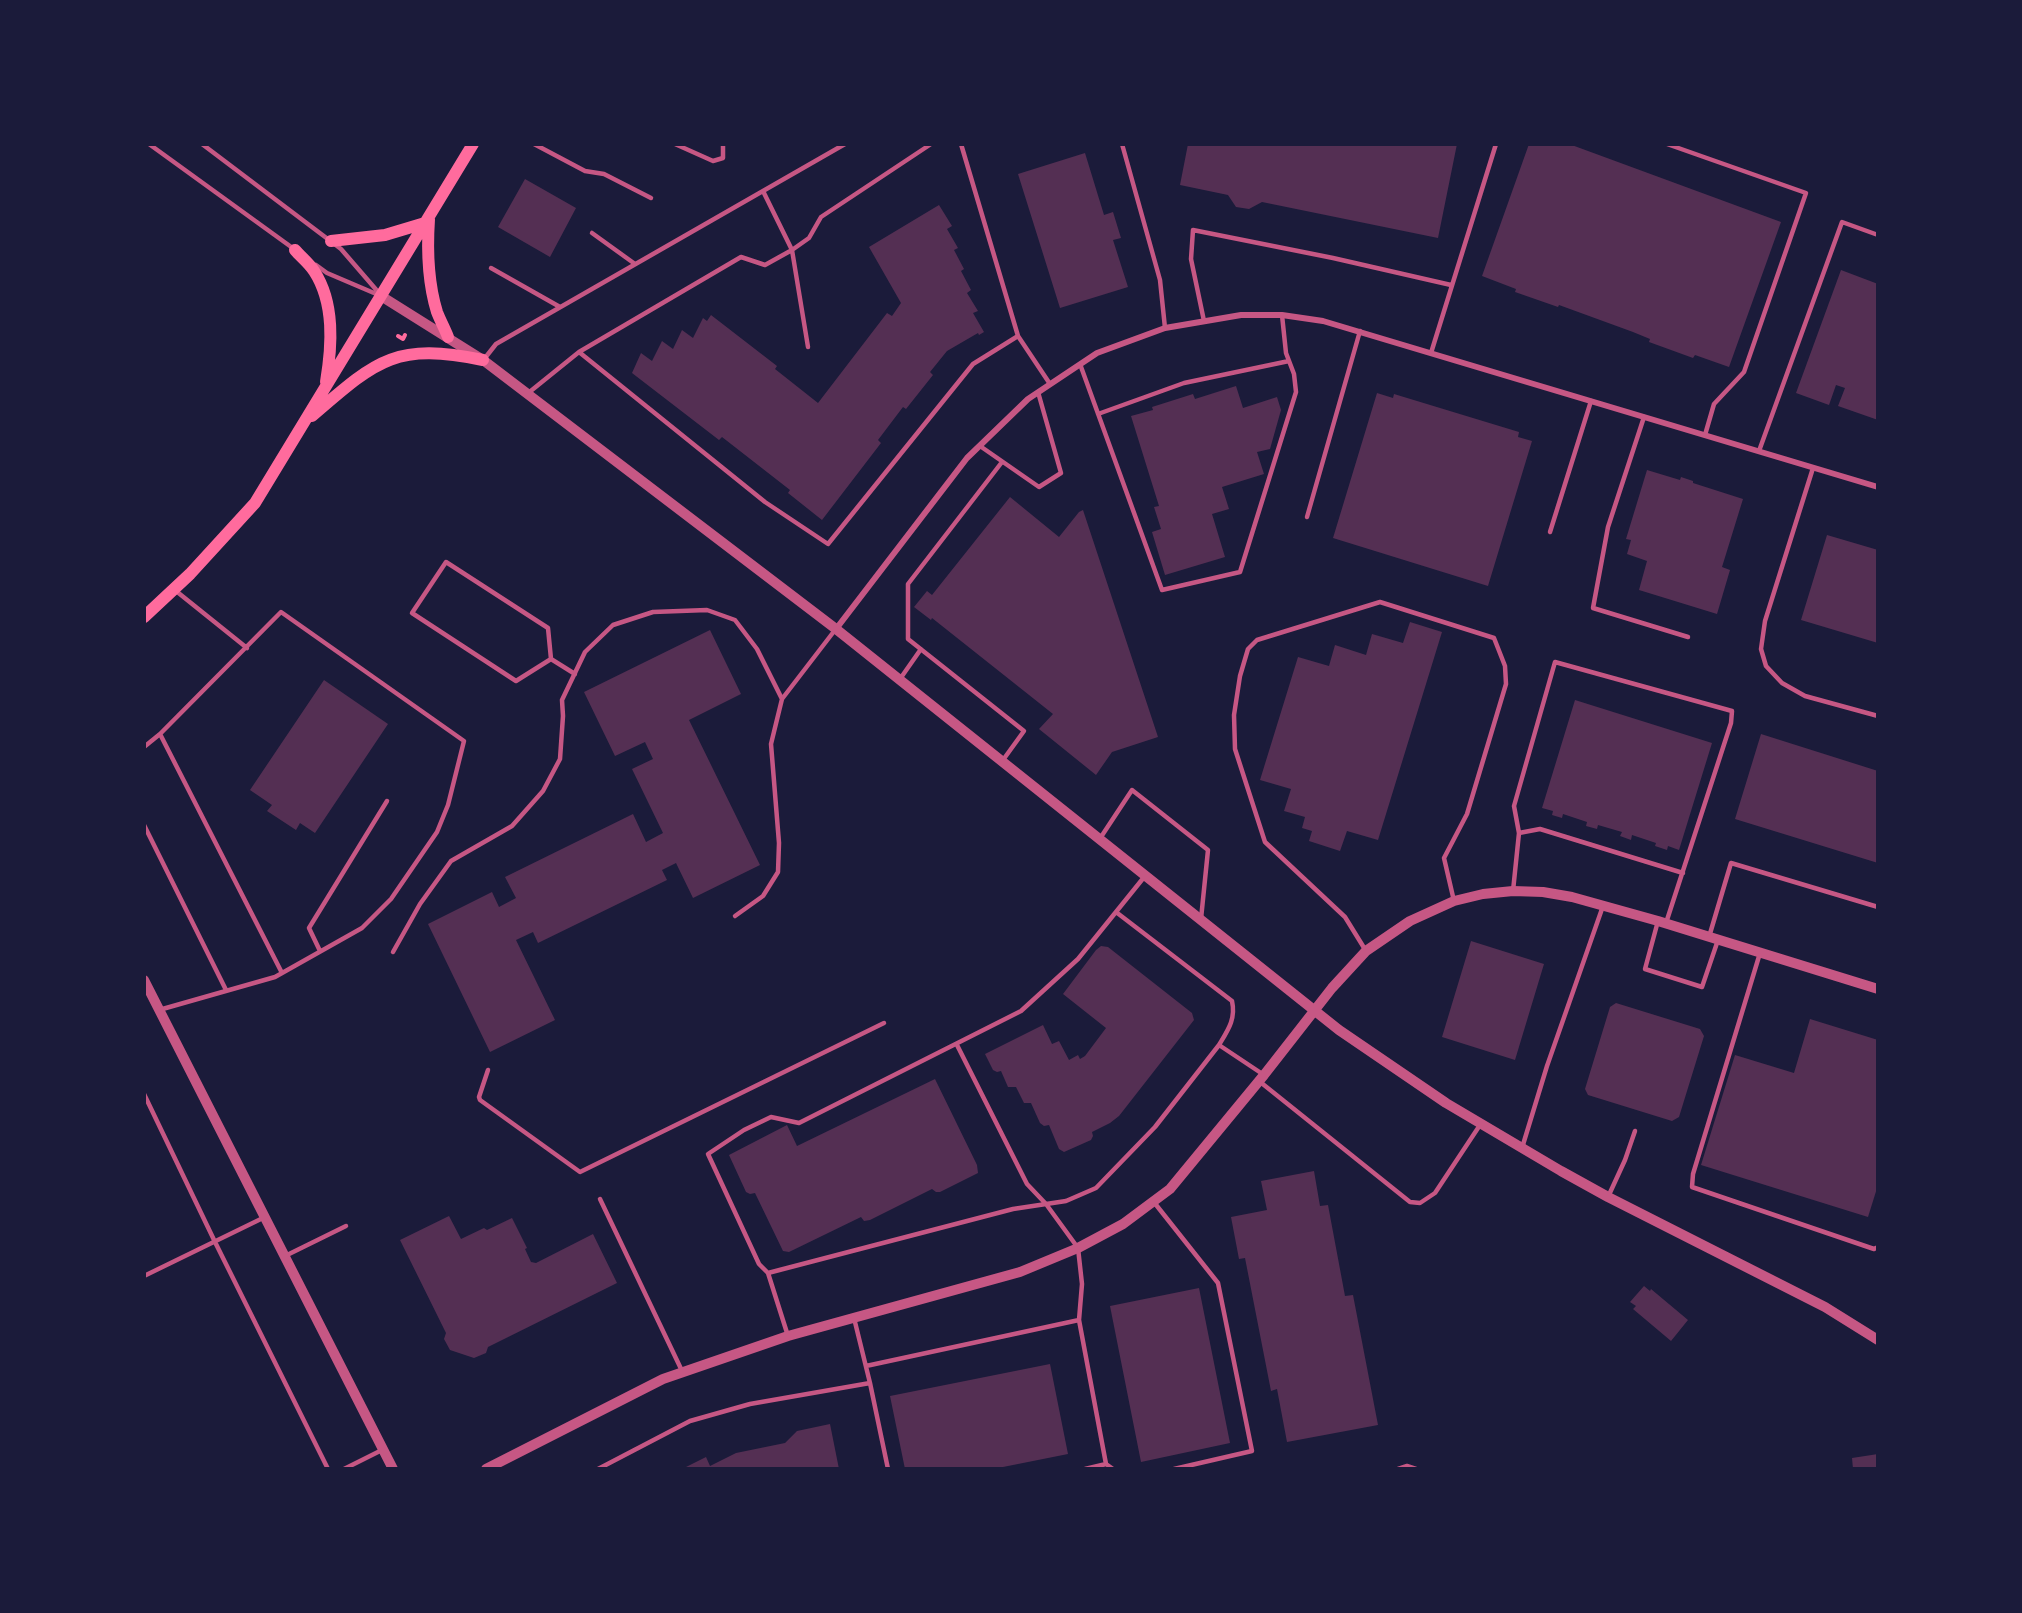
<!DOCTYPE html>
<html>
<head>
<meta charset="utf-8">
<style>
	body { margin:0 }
	#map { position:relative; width:2022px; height:1613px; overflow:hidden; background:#1b1b3a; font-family:"Asap Condensed",sans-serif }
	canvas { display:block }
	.frame { position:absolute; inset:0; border:146px solid #1b1b3a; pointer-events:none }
</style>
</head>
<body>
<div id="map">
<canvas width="2022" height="1613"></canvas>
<div class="frame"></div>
</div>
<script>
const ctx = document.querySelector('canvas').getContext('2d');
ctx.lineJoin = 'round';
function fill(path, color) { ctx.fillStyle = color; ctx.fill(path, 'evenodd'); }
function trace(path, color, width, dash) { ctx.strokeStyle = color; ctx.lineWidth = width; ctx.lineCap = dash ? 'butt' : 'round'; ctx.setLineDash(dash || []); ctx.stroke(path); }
fill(new Path2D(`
	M1188,144H1457L1438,238L1262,202L1249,209L1236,207L1228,195L1180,185Z
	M1529,144H1569L1781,222L1729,367L1695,355L1693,358L1649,342L1650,339L1633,332L1559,305L1558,307L1515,292L1516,289L1482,276Z
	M1085,153L1104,215L1113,212L1121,238L1113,240L1128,287L1060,308L1018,174Z
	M525,179L576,208L550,257L498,227Z
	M939,205L952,226L947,229L958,248L954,250L964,269L961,271L971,290L967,293L978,311L973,313L984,332L979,335L978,333L947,351L930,372L933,375L906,409L903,407L878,440L881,443L822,520L788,493L790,490L722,437L719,440L632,373L641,353L652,361L662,341L673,349L682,330L693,338L703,318L707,321L711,315L777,366L775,369L818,403L887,313L892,316L901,303L869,247Z
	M1841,270L1878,284V420L1838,406L1845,388L1836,385L1829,405L1796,393Z
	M1236,386L1243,408L1277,397L1281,410L1270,449L1257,452L1264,474L1222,487L1229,509L1212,514L1225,557L1165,575L1152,532L1161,529L1154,507L1159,506L1131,416L1153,410L1152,407L1193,394L1195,399Z
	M1377,393L1393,398L1394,394L1519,432L1518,437L1532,441L1488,586L1333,538Z
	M1647,470L1680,480L1681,477L1693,481V483L1743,499L1722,567L1730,570L1717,614L1639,590L1647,561L1627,554L1631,540L1626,539Z
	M1010,497L1059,537L1079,512L1083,510L1158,737L1112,752L1096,775L1039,729L1053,714L932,618L931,620L914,607L927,591L932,595Z
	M1827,535L1878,550V643L1801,620Z
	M1410,622L1442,632L1378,840L1347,831L1340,851L1309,841L1312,831L1302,828L1305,817L1284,811L1291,789L1260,780L1298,657L1329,666L1335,645L1366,655L1372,634L1403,643Z
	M710,630L741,694L689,720L760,865L693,898L676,863L662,870L667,880L538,943L533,932L516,940L555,1020L490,1052L428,924L492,892L499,907L516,898L505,877L633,814L646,842L663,833L632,769L653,759L645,742L615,756L584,692Z
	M324,680L388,724L315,833L300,823L296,830L267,811L272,805L250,790Z
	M1575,700L1712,743L1679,850L1668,846L1667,850L1655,846L1656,843L1632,835L1631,840L1620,836L1622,832L1598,825L1597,829L1586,826L1587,822L1563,814L1562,818L1552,815L1553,811L1542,808Z
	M1761,734L1878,771V863L1735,819Z
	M1471,941L1544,964L1515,1060L1442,1037Z
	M1101,946L1108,947L1192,1013L1194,1020L1119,1116L1110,1123L1092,1132L1093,1136L1091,1140L1064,1152L1059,1149L1049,1125L1044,1126L1040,1123L1031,1103H1024L1016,1087H1008L1001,1071L997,1072L993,1070L985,1054L1043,1025L1052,1044L1059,1041L1069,1060L1078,1055L1080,1059L1085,1056L1106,1028L1063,994L1096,950Z
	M1616,1003L1700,1029L1704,1036L1679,1117L1672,1121L1588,1095L1585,1089L1610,1007Z
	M1810,1019L1878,1040V1185L1868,1217L1701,1165L1735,1055L1794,1073Z
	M935,1079L977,1165L978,1173L940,1192H936L932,1189L870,1220L864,1221L861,1217L789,1252L783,1251L755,1193L750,1194L746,1192L729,1155L787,1125L797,1146Z
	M1314,1171L1320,1206L1328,1205L1345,1296L1353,1295L1378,1425L1287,1442L1277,1389L1271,1391L1245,1258L1239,1259L1231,1217L1267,1210L1261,1181Z
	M449,1216L461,1239L484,1228L487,1230L512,1218L527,1248L525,1249L531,1262L536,1263L593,1234L617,1283L488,1347L486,1353L474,1358L450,1350L444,1339L446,1333L400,1240Z
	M1644,1286L1650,1291L1651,1289L1688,1320L1671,1341L1633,1309L1636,1306L1630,1302Z
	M1199,1288L1230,1443L1141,1462L1110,1306Z
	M1050,1364L1068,1454L993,1469H905L890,1396Z
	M830,1424L839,1469H682L706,1457L710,1466L736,1453L785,1443L797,1431Z
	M1878,1454V1469H1853L1852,1458Z`), '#542f53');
trace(new Path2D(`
	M398,336L403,339L405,335`), '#ff6b9d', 4);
trace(new Path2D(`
	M149,144L294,249
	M202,144L341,249L379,293
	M534,144L585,171L604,174L651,198
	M675,144L713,161L723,158V144
	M961,144L1018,336
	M1122,144L1160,280L1165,328
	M1667,144L1806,193L1744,372L1714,404L1705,435
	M763,191L792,250L765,265L741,257L579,352L765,502L828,544L973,364L1018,336L1050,384
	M592,233L635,264
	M316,265L327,273L381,296
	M491,268L560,307
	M1204,321L1191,259L1193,230L1333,258L1451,285
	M808,347L792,250L809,238L821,217L931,144
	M1431,353L1496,144
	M485,358L496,344L845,144
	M1080,364L1162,590L1240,572L1296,392L1294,374L1286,353L1282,315
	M527,394L579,352
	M1098,414L1184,383L1289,361
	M1644,417L1608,527L1593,608L1688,637
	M980,446L1039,487L1061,473L1038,392
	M1759,451L1842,222L1878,235
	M1002,462L908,584V639L1024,731L1003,760
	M1813,468L1765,621L1761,649L1766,666L1782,683L1805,696L1878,716
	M1307,517L1360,331
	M1550,532L1591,401
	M176,591L247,648
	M551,659L516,681L412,613L446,562L548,628L551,659L575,674
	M900,679L921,649
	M144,747L160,734L282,973
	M144,825L226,990
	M1519,833L1540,829L1683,873
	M1099,840L1132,790L1208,850L1201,919
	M1145,876L1078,959L1021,1011L799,1123L771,1117L744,1130L708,1154L759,1264L768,1273L1013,1209L1066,1201L1096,1188L1155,1127L1219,1045L1264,1075
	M1513,891L1519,833L1514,806L1555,662L1732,711L1731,723L1666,923
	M1116,912L1232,1001C1236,1019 1228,1030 1219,1045
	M735,916L763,896L778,872L779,843L771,744L782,699L835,630
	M1658,921L1645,969L1702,987L1718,940
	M1709,937L1731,863L1878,907
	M320,951L309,928L387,801
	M1366,951L1345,917L1265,842L1235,749L1234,715L1240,676L1248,649L1257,640L1380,602L1494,638L1505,666L1506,684L1467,814L1444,858L1454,901
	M393,952L420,904L451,861L512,826L543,791L560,759L563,716L562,700L585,652L613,625L653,612L707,610L735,620L757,649L782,699
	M1760,953L1693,1174L1692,1187L1874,1249L1878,1247
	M159,1010L275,977L362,928L391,899L437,832L448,805L464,741L281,612L160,734
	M957,1045L1027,1184L1046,1204L1078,1248L1082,1284L1079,1320L1106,1464L1113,1469
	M488,1070L479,1097L480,1100L580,1172L884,1023
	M1259,1081L1410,1202L1420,1203L1435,1193L1480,1125
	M144,1094L215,1242L328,1469
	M1522,1148L1547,1066L1603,906
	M1608,1197L1625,1160L1635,1131
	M600,1199L683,1373
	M1153,1201L1218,1283L1252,1451L1174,1469
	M285,1256L346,1226
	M768,1273L788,1336
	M144,1276L265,1217
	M854,1318L870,1383
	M866,1366L1079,1320
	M344,1469L382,1450
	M598,1469L690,1421L750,1404L870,1383L888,1469
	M1085,1469L1106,1464
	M1398,1469L1407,1466L1416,1469`), '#c65784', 4.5);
trace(new Path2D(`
	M836,629L967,458L1028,399L1097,353L1165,328L1241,315H1282L1323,321L1878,487`), '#c65784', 6);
trace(new Path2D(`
	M381,296L483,360L836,629L1339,1030L1446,1103L1561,1171L1608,1197L1825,1307L1878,1340
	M144,980L393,1469
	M486,1469L663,1379L788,1336L1020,1272L1078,1248L1123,1224L1170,1189L1264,1075L1332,988L1366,951L1410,921L1454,901L1483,894L1513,891L1543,892L1572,897L1658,921L1878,989`), '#c65784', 10);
trace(new Path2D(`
	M429,219C427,249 428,283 437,312C440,320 445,329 448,337
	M331,241L385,235L425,223
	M295,250C301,257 309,263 314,271C335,303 332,346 326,382
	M312,416C377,360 395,342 483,360
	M144,617L190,574L255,503L473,144`), '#ff6b9d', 12);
</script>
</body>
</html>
